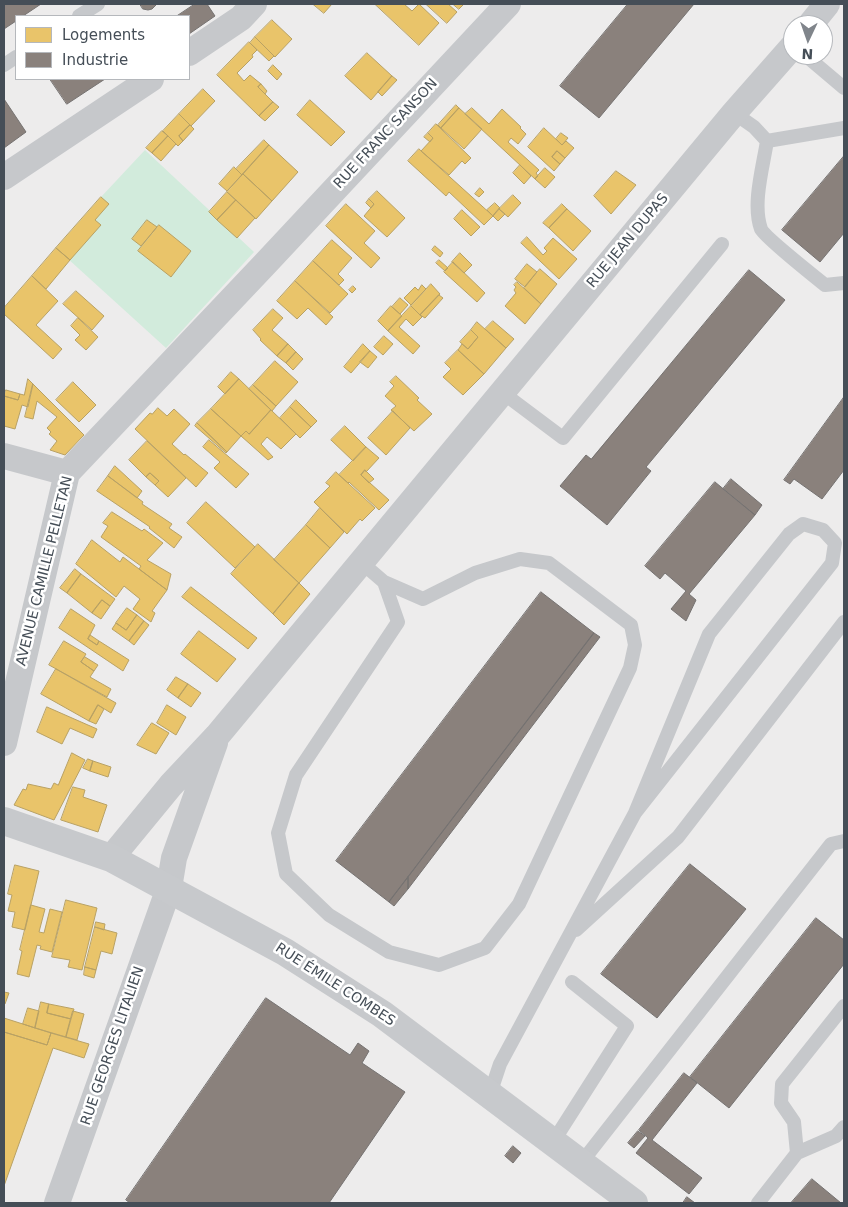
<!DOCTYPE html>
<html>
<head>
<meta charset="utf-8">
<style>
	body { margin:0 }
	#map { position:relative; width:848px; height:1207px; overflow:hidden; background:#edecec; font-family:"DejaVu Sans",sans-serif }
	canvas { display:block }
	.frame { position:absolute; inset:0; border:5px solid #454e57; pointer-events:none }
	.legend { position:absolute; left:15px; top:15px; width:175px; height:65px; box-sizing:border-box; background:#fff; border:1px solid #b5b8bc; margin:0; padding:6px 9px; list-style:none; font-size:15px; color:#454e57 }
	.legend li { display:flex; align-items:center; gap:10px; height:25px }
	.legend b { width:25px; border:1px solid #b5b8bc }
	.north { position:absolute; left:783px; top:15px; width:50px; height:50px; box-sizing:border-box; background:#fff; border:1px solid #b5b8bc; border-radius:50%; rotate:183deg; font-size:14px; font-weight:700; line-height:20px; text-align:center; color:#454e57 }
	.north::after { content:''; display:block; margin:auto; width:18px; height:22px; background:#80858b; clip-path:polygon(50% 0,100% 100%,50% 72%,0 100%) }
</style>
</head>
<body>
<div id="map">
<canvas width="848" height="1207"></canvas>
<div class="frame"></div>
<ul class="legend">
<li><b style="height:14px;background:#e9c46a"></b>Logements</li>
<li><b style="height:14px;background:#8a817c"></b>Industrie</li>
</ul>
<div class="north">N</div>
</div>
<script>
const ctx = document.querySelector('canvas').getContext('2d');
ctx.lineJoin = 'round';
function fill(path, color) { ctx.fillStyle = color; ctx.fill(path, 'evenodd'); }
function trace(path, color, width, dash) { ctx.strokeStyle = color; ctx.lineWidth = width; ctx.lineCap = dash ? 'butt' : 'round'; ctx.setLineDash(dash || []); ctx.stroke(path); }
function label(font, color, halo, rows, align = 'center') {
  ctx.font = font + ' "DejaVu Sans",sans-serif'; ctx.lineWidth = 5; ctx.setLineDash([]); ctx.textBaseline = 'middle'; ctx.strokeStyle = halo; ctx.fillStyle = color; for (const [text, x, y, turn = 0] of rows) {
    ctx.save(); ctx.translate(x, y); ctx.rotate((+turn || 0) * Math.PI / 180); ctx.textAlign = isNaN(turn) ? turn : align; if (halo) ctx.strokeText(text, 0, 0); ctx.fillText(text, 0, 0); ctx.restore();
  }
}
fill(new Path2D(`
	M145,150L254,252L166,348L56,248L101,197Z`), '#d2ebdc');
const homes = new Path2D(`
	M313,4H332L324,13Z
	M375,4H404L412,11L419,4L439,23L419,45Z
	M426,4H448L457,12L447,23Z
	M453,4H464L459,9Z
	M272,20L292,39L275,57L255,37Z
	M255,37L274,56L269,61L250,43Z
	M249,42L257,50L252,55L253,57L237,73L244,81L250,75L261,84L258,87L273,102L259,116L217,75Z
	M367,53L392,76L371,100L345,76Z
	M273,65L282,74L277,80L268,71Z
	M392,76L397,80L382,96L378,92Z
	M261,84L267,91L265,94L258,87Z
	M203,89L215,101L191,126L179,114Z
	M310,100L345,132L331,146L297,115Z
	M273,102L279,107L265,121L259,116Z
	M456,105L459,108L441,128L438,125Z
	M459,108L482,129L464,149L441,128Z
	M472,108L489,124L502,109L521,127L520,128L526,134L518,144L511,138L508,142L539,170L536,173L538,176L535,179L465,114Z
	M179,114L190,125L179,136L183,141L178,146L163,131Z
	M436,124L471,158L465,164L462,161L449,175L421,151L433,138L428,133Z
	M190,125L194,129L183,141L179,136Z
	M544,128L562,145L566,141L574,148L565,158L557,151L552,157L560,164L554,171L528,147Z
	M162,131L168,136L152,153L146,148Z
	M428,133L433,138L430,142L424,137Z
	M561,133L568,138L562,145L556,139Z
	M168,136L176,144L161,161L152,153Z
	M264,140L269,145L242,175L236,169Z
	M269,145L298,172L272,201L243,174Z
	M419,149L493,216L484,225L449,192L446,196L408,161Z
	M557,151L565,158L560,164L552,157Z
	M520,165L531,176L524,184L513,173Z
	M234,167L242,175L227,191L219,184Z
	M545,168L555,177L545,188L535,179Z
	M616,171L636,185L611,214L594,196Z
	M243,174L272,201L256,219L227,192Z
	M480,188L484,192L479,197L475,194Z
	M377,191L405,218L387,237L364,216L374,204L369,199Z
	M227,192L236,200L217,220L209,212Z
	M513,195L521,203L508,217L499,209Z
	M101,197L109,204L95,220L101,225L70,260L56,248Z
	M369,199L374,204L371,208L366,203Z
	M236,200L255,218L237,238L217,220Z
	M495,203L500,208L493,216L487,210Z
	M346,204L375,231L364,243L380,258L371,268L326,226Z
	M562,204L567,209L549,228L543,223Z
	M499,209L505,214L498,221L493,216Z
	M567,209L591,231L573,251L549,228Z
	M462,210L480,227L471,236L454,219Z
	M147,220L157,227L141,246L132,239Z
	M159,225L191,251L171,277L138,251Z
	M527,237L543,255L547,251L544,248L553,238L577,259L559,279L521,243Z
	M332,240L352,258L338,274L344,280L339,285L313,261Z
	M435,246L443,253L440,257L432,250Z
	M56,248L70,260L46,289L32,276Z
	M460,253L472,265L464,273L452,262Z
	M439,260L448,268L445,271L436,263Z
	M313,261L348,294L330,313L295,281Z
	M453,262L485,293L477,302L444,272Z
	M527,264L537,272L525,287L515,279Z
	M540,269L557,284L541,304L524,288Z
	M32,276L58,301L36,325L62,349L53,359L4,314V308Z
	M295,281L333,317L326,325L308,308L297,319L277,301Z
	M517,282L541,304L525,324L505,306L516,293L514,290L516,287L514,285Z
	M431,284L440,294L420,315L411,306Z
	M422,285L426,289L411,305L404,298L415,287L418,290Z
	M353,286L356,289L352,293L349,290Z
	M76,291L104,316L92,330L63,304Z
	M439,295L443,298L425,318L420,315Z
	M400,298L408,305L400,314L392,307Z
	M391,306L402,316L388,331L378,321Z
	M411,306L422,317L413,326L406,319L399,327L420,346L413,354L388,331Z
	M273,309L283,318L272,330L288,344L277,356L260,340L261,339L253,330Z
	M78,318L98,337L86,350L75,340L80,335L71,326Z
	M493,321L514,339L506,348L485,329Z
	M477,322L506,348L484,374L458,350L462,344L468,349L478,337L471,330Z
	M471,330L478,337L468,349L460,342Z
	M384,336L393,344L383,355L374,347Z
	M288,344L296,352L286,363L277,356Z
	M363,344L370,351L351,373L344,367Z
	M458,350L484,374L463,395L443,377L451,369L445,363Z
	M370,351L377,357L368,368L360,362Z
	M296,352L303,359L293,370L286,363Z
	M275,361L298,382L276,406L253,385Z
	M231,372L239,379L225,394L218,387Z
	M396,376L419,398L417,400L432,414L414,431L391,410L396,406L385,396L394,386L390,382Z
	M28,379L33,384L28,407L22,405L15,429L4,426V396L18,400L20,394L24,395Z
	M239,379L271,410L249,434L246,431L241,436L211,409Z
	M73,382L96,405L79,422L56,400Z
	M33,384L84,435L65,455L50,450L57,441L49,434L51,432L47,428L57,417L37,401L33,419L25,417Z
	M253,385L276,406L272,411L249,389Z
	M6,390L20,394L18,400L4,396Z
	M296,400L317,421L311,427L290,407Z
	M290,407L311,427L300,438L280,418Z
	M158,408L167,416L174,409L190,424L172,444L184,455L185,454L208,473L196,487L135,429L150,413L152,414Z
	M211,409L241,436L227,452L197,423Z
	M271,410L296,434L281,449L267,437L261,444L273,457L268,460L241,436L246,431L249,434Z
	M393,411L410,428L386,455L368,438Z
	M197,423L227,452L226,453L195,426Z
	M345,426L366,447L353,461L331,440Z
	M209,440L249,474L236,488L214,468L220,462L203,447Z
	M147,441L186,478L168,497L155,485L159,481L150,473L146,477L129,460Z
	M366,447L379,458L366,472L365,470L361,475L389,500L379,510L349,482L348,483L339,475Z
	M115,466L142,491L137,498L108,476Z
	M365,470L374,479L369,483L361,475Z
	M336,472L375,508L362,521L360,519L347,534L314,502L330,486L326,483Z
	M150,473L159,481L155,485L146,477Z
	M108,476L143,502L142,504L172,524L169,528L182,537L174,548L149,528L150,527L97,491Z
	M206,502L255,547L235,568L187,523Z
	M320,508L344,532L330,548L306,525Z
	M112,512L142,531L144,529L163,543L147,560L171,574L167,590L139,569L141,566L101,537L108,526L103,523Z
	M306,525L330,548L299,583L274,560Z
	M92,540L120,562L123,557L167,590L152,611L155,613L151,622L133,609L140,599L124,586L116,597L76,564Z
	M258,544L299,583L273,614L231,574Z
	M75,569L81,574L67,593L60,588Z
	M81,574L115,599L110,606L102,600L92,613L67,593Z
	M299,583L310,594L284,625L273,614Z
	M191,587L257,638L248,649L182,597Z
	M102,600L110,606L101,619L92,613Z
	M127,608L137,615L126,630L116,623Z
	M71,609L95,625L88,639L97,645L99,641L129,660L123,671L59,628Z
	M137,615L144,621L129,641L112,629L116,623L126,630Z
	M144,621L149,625L134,645L129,641Z
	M199,631L236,659L217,682L181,654Z
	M90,635L99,641L97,645L88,639Z
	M64,641L86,654L81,662L94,671L90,677L111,689L107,697L49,665Z
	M85,657L98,665L94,671L81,662Z
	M56,669L116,703L111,713L98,705L89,721L41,694Z
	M176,677L188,684L178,698L167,690Z
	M188,684L201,693L191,707L178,698Z
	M98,705L104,709L96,724L89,721Z
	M167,705L186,717L176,735L157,723Z
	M47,707L97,729L93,738L70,728L62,744L37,732Z
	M152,723L169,733L156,754L137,745Z
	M72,753L85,760L54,820L14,805L23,789L26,790L28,784L51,789L54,783L58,785Z
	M88,759L93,761L90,771L83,768Z
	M93,761L111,767L108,777L90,771Z
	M73,787L85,790L83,797L107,805L98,832L61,820Z
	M15,865L39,871L25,930L12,927L15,912L8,911L12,895L8,894Z
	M66,900L97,908L82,970L68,967L70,960L52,957Z
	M31,905L45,909L39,932L44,933L50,909L62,912L52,952L40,949L41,946L37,945L29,977L17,974L22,951L20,950Z
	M96,922L105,924L104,930L95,927Z
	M95,927L117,933L112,954L101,951L96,970L85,967Z
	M85,967L96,970L94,978L84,975Z
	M4,992L9,993L5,1004H4Z
	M41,1002L49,1004L47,1013L71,1019L66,1037L35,1028Z
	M49,1004L74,1009L71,1019L47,1013Z
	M28,1008L39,1011L35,1028L23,1024Z
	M73,1011L84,1014L77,1040L66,1037Z
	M4,1018L51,1033L47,1045L4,1032Z
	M4,1032L47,1045L51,1033L89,1044L84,1058L53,1048L4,1186Z`);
fill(homes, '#e9c46a');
trace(homes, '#b8a164', 1);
const industry = new Path2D(`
	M4,4H41L23,16H16V21L4,29Z
	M140,4H157L152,9L148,10L143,9Z
	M195,4H207L215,16L189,34V16H177Z
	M628,4H694L599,118L560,86Z
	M50,79H105L67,104Z
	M4,99L26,132L4,148Z
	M844,156V233L820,262L782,230Z
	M749,270L785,300L646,467L651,471L607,525L560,486L586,455L591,459Z
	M844,397V470L822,499L794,479L790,484L784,480Z
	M731,479L762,505L755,515L723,489Z
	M715,482L755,515L689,594L696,600L686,621L671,609L686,591L665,573L660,579L645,566Z
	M541,592L594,633L389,902L336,861Z
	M594,633L600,637L408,889V877Z
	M690,864L746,909L657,1018L601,974Z
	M408,877V889L394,906L389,902Z
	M816,918L844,940V964L729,1108L690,1077Z
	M266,998L350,1055L358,1043L369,1051L362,1063L405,1092L329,1203H130L126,1200Z
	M684,1073L697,1083L652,1140L702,1178L689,1194L636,1153L648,1138L639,1130Z
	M638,1131L645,1136L634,1148L628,1143Z
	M513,1146L521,1153L513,1163L505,1156Z
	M812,1179L841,1203H791Z
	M687,1197L695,1203H683Z`);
fill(industry, '#8a817c');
trace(industry, '#757271', 1);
trace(new Path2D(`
	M79,16L98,4
	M805,55L844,88
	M4,65L16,57
	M734,113L754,127L767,141
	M767,141C763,167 752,204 761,229C764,236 815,277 825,285L844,283
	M767,141L844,128
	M503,393L563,438L722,244
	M362,563L384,582L398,622L296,775L278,833L286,874L329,915L389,952L439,965L485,948L519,904L630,668L635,645L631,625L549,563L520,559L475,573L423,599L384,582
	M576,930L678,837L844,622
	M490,1094L500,1064L635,813L832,563L835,543L823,530L803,524L789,534L709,634L635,813
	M553,1142L627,1026L572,982
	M797,1153L794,1122L781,1103L782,1084L844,1006
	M581,1163L831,844L844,841
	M758,1203L797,1153L836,1136L844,1127`), '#c6c8cb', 14);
trace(new Path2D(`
	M810,25L827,4
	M189,53L241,18L254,4
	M4,177L151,79
	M4,456L67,473
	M4,743L67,473L265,264L508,4
	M111,858L171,785L217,736L734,113L793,46
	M57,1203L169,888L174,858L215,743`), '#c6c8cb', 26);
trace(new Path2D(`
	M4,821L111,858L285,952L382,1014L634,1203`), '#c7c9cc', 28);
label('14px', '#454e57', '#fff', [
	["RUE FRANC SANSON",386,134,-47],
	["RUE JEAN DUPAS",628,241,-50],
	["AVENUE CAMILLE PELLETAN",45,571,-76],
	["RUE ÉMILE COMBES",335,985,33],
	["RUE GEORGES LITALIEN",113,1046,-71]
]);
</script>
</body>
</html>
